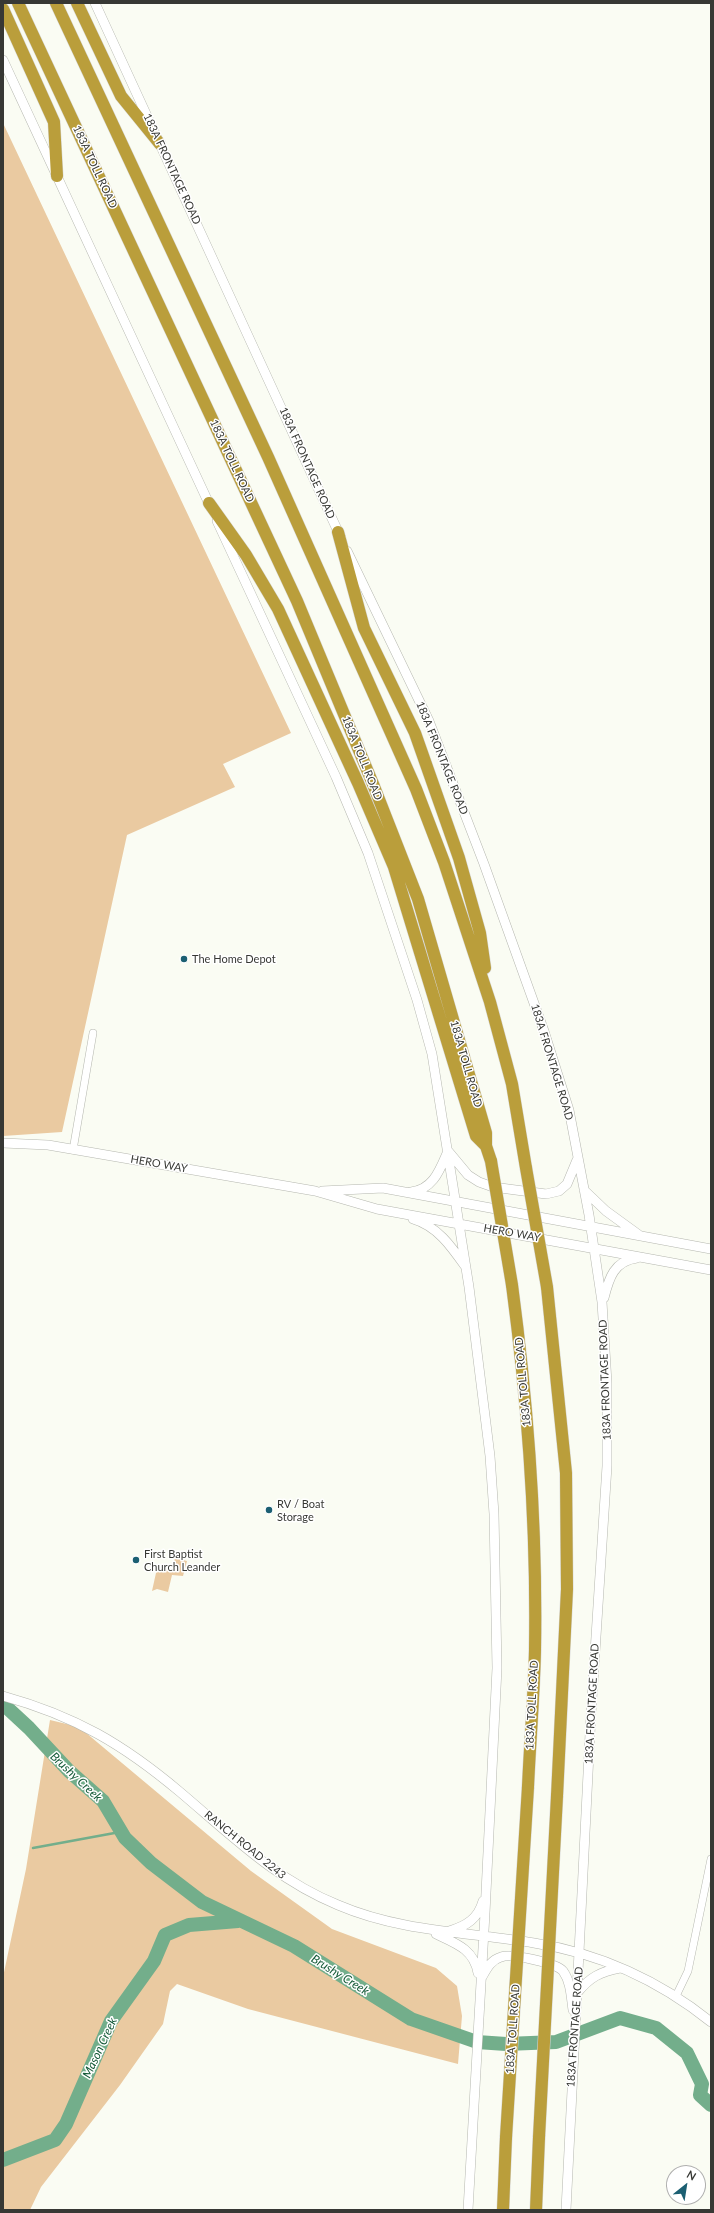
<!DOCTYPE html>
<html>
<head>
<meta charset="utf-8">
<style>
	body { margin:0 }
	#map { position:relative; width:714px; height:2213px; overflow:hidden; background:#fafcf3; font-family:Lato,sans-serif }
	canvas { display:block }
	.frame { position:absolute; inset:0; border:4px solid #373834; pointer-events:none }
	.north { position:absolute; left:666px; top:2165px; width:40px; height:40px; box-sizing:border-box; background:#fff; border:1px solid #afafae; border-radius:50%; rotate:30deg; font-size:11px; font-weight:700; line-height:16px; text-align:center; color:#373834 }
	.north::after { content:''; display:block; margin:auto; width:14px; height:18px; background:#1b5f72; clip-path:polygon(50% 0,100% 100%,50% 72%,0 100%) }
</style>
</head>
<body>
<div id="map">
<canvas width="714" height="2213"></canvas>
<div class="frame"></div>
<div class="north">N</div>
</div>
<script>
const ctx = document.querySelector('canvas').getContext('2d');
ctx.lineJoin = 'round';
function fill(path, color) { ctx.fillStyle = color; ctx.fill(path, 'evenodd'); }
function trace(path, color, width, dash) { ctx.strokeStyle = color; ctx.lineWidth = width; ctx.lineCap = dash ? 'butt' : 'round'; ctx.setLineDash(dash || []); ctx.stroke(path); }
function label(font, color, halo, rows, align = 'center') {
  ctx.font = font + ' Lato,sans-serif'; ctx.lineWidth = 3; ctx.setLineDash([]); ctx.textBaseline = 'middle'; ctx.strokeStyle = halo; ctx.fillStyle = color; for (const [text, x, y, turn = 0] of rows) {
    ctx.save(); ctx.translate(x, y); ctx.rotate((+turn || 0) * Math.PI / 180); ctx.textAlign = isNaN(turn) ? turn : align; if (halo) ctx.strokeText(text, 0, 0); ctx.fillText(text, 0, 0); ctx.restore();
  }
}
fill(new Path2D(`
	M3,123L291,733L223,764L235,787L127,835L62,1132L3,1136Z
	M175,1558L187,1561L183,1576L172,1575L168,1592L157,1589L152,1591L156,1573L161,1567L172,1570Z
	M50,1720L79,1727L251,1871L332,1929L436,1968L457,1986L462,2016L458,2064L248,2009L177,1984L170,1991L163,2024L120,2085L41,2187L30,2210H3V1977L26,1869Z`), '#eacaa1');
trace(new Path2D(`
	M33,1848L120,1832`), '#73ae8b', 2.5);
trace(new Path2D(`
	M3,1704L29,1728L69,1771L103,1801L125,1838L151,1863L202,1902L294,1946L411,2019L477,2042L506,2044L556,2042L620,2018L656,2028L687,2053L702,2084L700,2095L711,2105
	M3,2160L55,2140L66,2124L111,2021L154,1961L165,1935L189,1925L238,1921`), '#73ae8b', 14);
const street = new Path2D(`
	M73,1150L93,1033
	M676,1996L688,1971L711,1859`);
const secondary = new Path2D(`
	M95,3L341,538
	M3,60L211,508
	M217,521L336,777L368,853L417,1000L432,1054L469,1287L490,1456L494,1514L497,1668L485,1913L468,2210
	M347,551L429,721L484,864L544,1031L569,1110L589,1215L602,1302L607,1383V1466L591,1714L566,2210
	M3,1143L48,1145L315,1191L377,1209L711,1270
	M448,1151L468,1175L479,1182L493,1187L546,1194L559,1191L567,1184L577,1160
	M584,1190L606,1211L639,1235
	M322,1191L383,1188L711,1249
	M411,1192C434,1189 440,1169 448,1151
	M413,1219C437,1226 451,1246 465,1266
	M604,1298C609,1278 614,1261 637,1258
	M3,1696C75,1716 123,1744 180,1792C231,1835 276,1880 338,1905C401,1932 468,1932 534,1943C599,1953 660,1981 711,2022
	M449,1931C466,1926 478,1919 483,1901
	M436,1934C455,1943 474,1949 478,1973
	M482,1977C487,1968 491,1960 501,1957C511,1953 556,1963 563,1971C571,1982 571,1997 573,2010
	M577,1993C590,1977 600,1972 620,1968`);
const highway = new Path2D(`
	M18,3L297,601L373,784L418,899L486,1133V1146L491,1161
	M56,3L268,457L416,789L444,862L490,1002L512,1084L526,1168
	M77,3L121,96L160,144
	M3,9L54,122L57,176
	M209,503L246,555L278,609L358,783L394,867L476,1136L486,1146
	M338,532L364,628L415,733L459,858L480,933L485,968
	M512,1285C528,1405 537,1528 535,1650C534,1696 530,1741 528,1787
	M547,1287L566,1473L567,1589L557,1796
	M503,2210L506,2137
	M536,2210L539,2137`);
trace(street, '#b5b7af', 8);
trace(secondary, '#b5b7af', 10);
trace(highway, '#d7d7d6', 13);
trace(street, '#fff', 7);
trace(secondary, '#fff', 9);
trace(highway, '#ba9e3b', 12);
const highwayBridge = new Path2D(`
	M491,1161L512,1285
	M526,1168L547,1287
	M506,2137L528,1787
	M539,2137L557,1796`);
trace(highwayBridge, '#d7d7d6', 13, []);
trace(highwayBridge, '#ba9e3b', 12);
for (const [x, y, r, color] of [
	[184,959,4,"#1b5f72"],
	[269,1510,4,"#1b5f72"],
	[136,1560,4,"#1b5f72"]
]) { const dot = new Path2D(); dot.arc(x, y, r, 0, 2 * Math.PI); ctx.fillStyle = color; ctx.fill(dot); trace(dot, '#fff', 1.5); }
label('11px', '#373834', '#fff', [
	["183A TOLL ROAD",95,167,65],
	["183A FRONTAGE ROAD",172,169,65],
	["183A TOLL ROAD",232,461,65],
	["183A FRONTAGE ROAD",307,463,66],
	["183A TOLL ROAD",362,758,68],
	["183A FRONTAGE ROAD",442,758,68],
	["183A FRONTAGE ROAD",552,1062,73],
	["183A TOLL ROAD",466,1064,74],
	["HERO WAY",159,1164,10],
	["HERO WAY",512,1233,10],
	["183A FRONTAGE ROAD",605,1380,-92],
	["183A TOLL ROAD",523,1382,-95],
	["183A FRONTAGE ROAD",592,1704,-87],
	["183A TOLL ROAD",532,1705,-87],
	["RANCH ROAD 2243",245,1845,39],
	["183A FRONTAGE ROAD",575,2027,-86],
	["183A TOLL ROAD",513,2029,-86]
]);
label('11px', '#373834', '#fff', [
	["The Home Depot",192,959],
	["RV / Boat",277,1504],
	["Storage",277,1517],
	["First Baptist",144,1554],
	["Church Leander",144,1567]
], 'left');
label('italic 12px', '#135937', '#fff', [
	["Brushy Creek",76,1777,43],
	["Brushy Creek",340,1975,32],
	["Mason Creek",100,2048,-65]
]);
</script>
</body>
</html>
